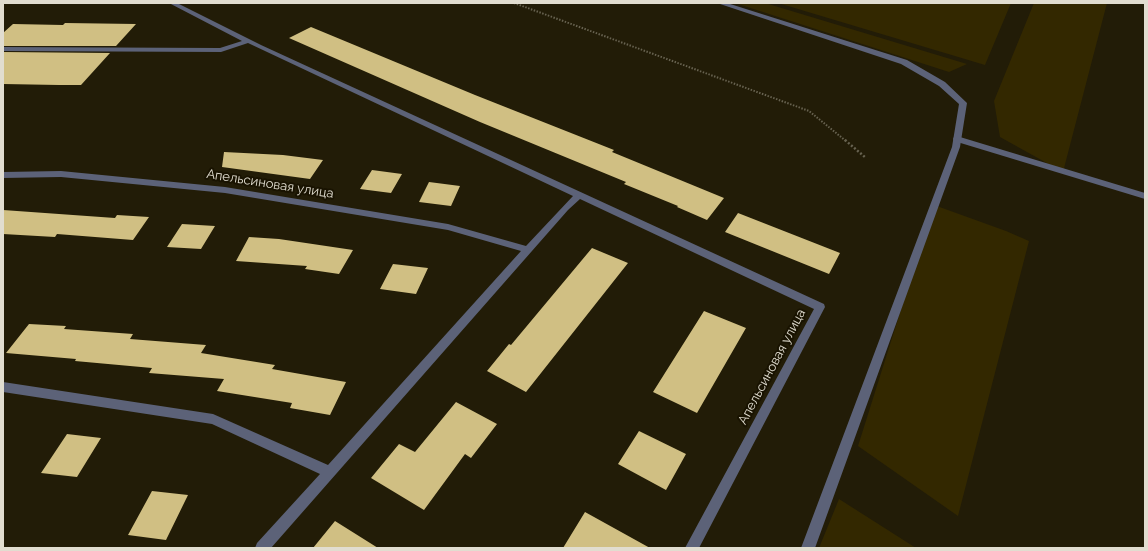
<!DOCTYPE html>
<html>
<head>
<meta charset="utf-8">
<style>
	body { margin:0 }
	#map { position:relative; width:1148px; height:551px; overflow:hidden; background:#221c07; font-family:Raleway,sans-serif }
	canvas { display:block }
	.frame { position:absolute; inset:0; border:4px solid #e1ddd0; pointer-events:none }
</style>
</head>
<body>
<div id="map">
<canvas width="1148" height="551"></canvas>
<div class="frame"></div>
</div>
<script>
const ctx = document.querySelector('canvas').getContext('2d');
ctx.lineJoin = 'round';
function fill(path, color) { ctx.fillStyle = color; ctx.fill(path, 'evenodd'); }
function trace(path, color, width, dash) { ctx.strokeStyle = color; ctx.lineWidth = width; ctx.lineCap = dash ? 'butt' : 'round'; ctx.setLineDash(dash || []); ctx.stroke(path); }
function label(font, color, halo, rows, align = 'center') {
  ctx.font = font + ' Raleway,sans-serif'; ctx.lineWidth = 4; ctx.setLineDash([]); ctx.textBaseline = 'middle'; ctx.strokeStyle = halo; ctx.fillStyle = color; for (const [text, x, y, turn = 0] of rows) {
    ctx.save(); ctx.translate(x, y); ctx.rotate((+turn || 0) * Math.PI / 180); ctx.textAlign = isNaN(turn) ? turn : align; if (halo) ctx.strokeText(text, 0, 0); ctx.fillText(text, 0, 0); ctx.restore();
  }
}
fill(new Path2D(`
	M735,3H765L967,64L949,72Z
	M778,3H1011L985,65Z
	M1034,3H1107L1063,172L1000,137L994,101Z
	M934,205L1006,231L1029,241L958,516L858,446Z
	M839,499L916,548H819Z`), '#332800');
fill(new Path2D(`
	M65,23L136,24L116,46H3V33L13,24L63,25Z
	M311,27L475,95L614,150L612,152L724,198L707,220L677,207L678,206L624,184L626,182L480,122L289,38Z
	M3,52L110,53L81,85H59L3,84Z
	M224,152L283,155L323,160L310,179L222,167Z
	M372,170L402,174L391,193L360,189Z
	M429,182L460,186L451,206L419,202Z
	M3,210L115,218L117,215L149,217L133,240L57,234L55,237L3,234Z
	M738,213L840,253L829,274L725,232Z
	M182,224L215,226L201,249L167,247Z
	M249,237L279,239L353,250L339,274L305,269L307,266L236,261Z
	M592,248L628,263L526,392L487,371L509,344L511,345Z
	M393,264L428,268L416,294L380,289Z
	M704,311L746,328L697,413L653,392Z
	M29,324L66,326L64,329L133,334L130,339L206,345L201,353L275,365L272,369L346,382L330,415L290,408L292,403L217,391L224,379L149,373L152,368L75,361L76,359L6,353Z
	M456,402L497,424L471,458L465,454L424,510L371,478L399,444L415,452Z
	M639,431L686,454L666,490L618,464Z
	M67,434L101,438L77,477L41,473Z
	M152,491L188,495L166,540L128,535Z
	M585,512L650,548H563Z
	M335,521L378,548H313Z`), '#d0bf83');
trace(new Path2D(`
	M514,3L809,111L846,141`), '#676250', 2, [1.5, 1.5]);
trace(new Path2D(`
	M845,140L866,158`), '#676250', 2.5, [2, 2]);
fill(new Path2D(`
	M954,137H960L1145,193V199L954,141L953,139Z`), '#5c6278');
fill(new Path2D(`
	M169,3H177L261,45L824,304L825,307L699,548H685L814,309L580,199L568,210L271,548H255L257,543L320,474L212,424L3,392V382L213,414L328,465L521,251L448,230L225,193L61,177L3,178V172L61,171L225,187L448,224L526,246L573,196L248,43L221,52L3,51V47L220,48L242,41Z
	M717,3H727L907,60L945,82L967,103L960,147L815,548H801L952,147L959,104L939,86L901,64Z`), '#5c6278');
label('13px', '#e1ddd0', '#191301', [
	["Апельсиновая улица",270,184,9],
	["Апельсиновая улица",772,367,-62]
]);
</script>
</body>
</html>
